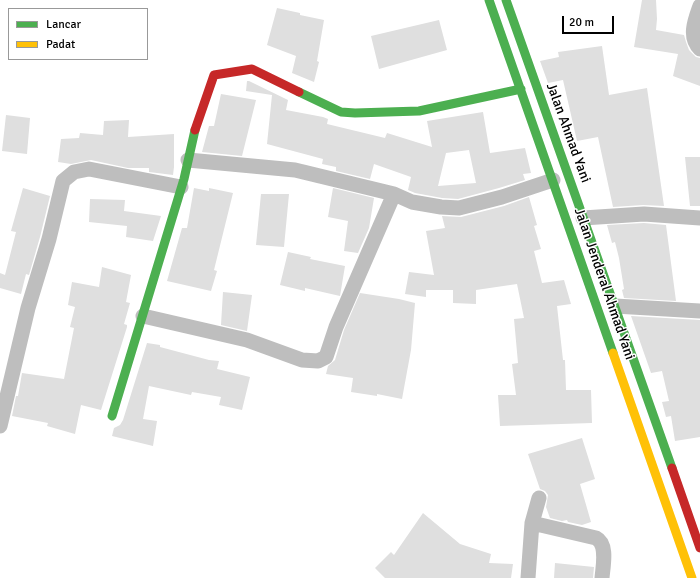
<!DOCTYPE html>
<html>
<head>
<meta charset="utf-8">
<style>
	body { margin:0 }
	#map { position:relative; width:700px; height:578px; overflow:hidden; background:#fff; font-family:Signika,sans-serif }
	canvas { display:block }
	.legend { position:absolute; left:8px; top:8px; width:140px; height:52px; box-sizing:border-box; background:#fff; border:1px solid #999; margin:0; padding:5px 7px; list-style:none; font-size:12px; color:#000 }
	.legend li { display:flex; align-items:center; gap:8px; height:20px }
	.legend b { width:20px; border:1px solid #999 }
	.scale { position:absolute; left:562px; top:16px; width:52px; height:18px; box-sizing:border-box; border:2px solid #000; border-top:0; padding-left:5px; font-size:12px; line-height:14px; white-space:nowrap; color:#000; -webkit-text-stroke:3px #fff; paint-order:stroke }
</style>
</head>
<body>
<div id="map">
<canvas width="700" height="578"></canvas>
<ul class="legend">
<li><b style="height:5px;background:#4caf50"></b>Lancar</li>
<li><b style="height:5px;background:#ffc107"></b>Padat</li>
</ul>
<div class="scale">20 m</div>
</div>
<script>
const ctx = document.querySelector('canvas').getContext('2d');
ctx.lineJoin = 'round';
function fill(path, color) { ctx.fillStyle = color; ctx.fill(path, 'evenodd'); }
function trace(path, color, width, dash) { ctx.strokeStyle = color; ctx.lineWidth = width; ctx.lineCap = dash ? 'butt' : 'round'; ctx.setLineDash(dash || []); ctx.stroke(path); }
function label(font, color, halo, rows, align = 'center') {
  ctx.font = font + ' Signika,sans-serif'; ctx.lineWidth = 3; ctx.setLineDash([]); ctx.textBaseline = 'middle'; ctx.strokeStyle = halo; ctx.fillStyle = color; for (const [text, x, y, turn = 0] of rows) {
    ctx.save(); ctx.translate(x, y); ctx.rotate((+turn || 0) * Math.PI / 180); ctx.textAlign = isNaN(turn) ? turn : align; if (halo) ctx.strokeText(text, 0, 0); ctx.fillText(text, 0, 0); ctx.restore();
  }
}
fill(new Path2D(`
	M642,0H656L657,19L656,30L684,35L686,42L689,50L696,57L700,58V86L673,76L678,54L634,47Z
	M277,8L300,13V15L324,20L317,61L319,62L314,82L292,73L296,56L267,45Z
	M439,20L447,50L379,69L371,36Z
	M602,46L609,95L647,88L664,206L643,205L613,207L598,137L577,141L563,80L548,83L540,61L559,57L558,52Z
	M247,81H249L288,100L286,110L323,117L328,119L327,124L385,138L387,133L432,147L427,121L483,112L490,153L525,148L531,173L523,174L525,180L499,188L458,199L442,198L415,193L408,190L411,177L374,164L370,179L336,171V167L322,164L323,159L267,144L272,95L246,91ZM469,150L476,183L438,186L446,153Z
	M221,94L256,100L242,156L202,152L209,126H214Z
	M6,115L30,118L27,154L2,151Z
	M129,120L128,137L174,134V167L173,175L149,172V168H128L91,160L71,164L58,162L61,139L79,138L80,133L103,135L104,121Z
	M685,157H700V206H690Z
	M23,188L50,196L40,237L29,275L26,274L21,294L0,288V273L5,275L16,232L11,231Z
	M194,188L209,191V188L233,193L214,270L217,271L211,291L167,281L182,228H187Z
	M333,188L374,198L369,228L358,253L344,251L348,221L328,217Z
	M261,194H289L284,247L256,245Z
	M529,197L537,225L534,226L541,249L534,251L542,283L564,280L571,304L557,306L563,360H565L566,390H591L592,423L500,426L498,395H516L512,364L518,363L514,319L524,318L517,284L476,290V304L453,303V290H426V297L405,294L409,272L434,275L426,231L445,228L442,216L461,217L504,206Z
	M90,199L125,200L124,211L161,216L153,241L126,237L127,226L89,222Z
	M644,223L666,225L676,301L624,298L622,290L624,289L619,258L615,242L612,243L607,225Z
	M288,252L311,257L310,259L345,266L340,296L305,288V291L280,285Z
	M102,267L131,275L126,302L130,303L124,324L127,325V327L101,410L81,405L75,434L47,426L48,423L12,416L16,396H18L22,373L64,379L74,328L70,327L75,307L68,305L72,282L99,287Z
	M223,292L252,295L247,331L221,325Z
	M360,293L399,299L415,303L411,350L402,399L377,394V396L351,392L353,378L326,374L328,366L335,360L344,330Z
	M631,316L700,320V437L675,441L671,416L666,417L662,402L669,401L662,371L651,373Z
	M147,343L160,345V347L209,360L219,361L217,369L250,377L242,410L219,405L221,397L192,392L191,395L149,386L143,419L157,421L153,446L112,436L114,428L120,425L123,420Z
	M582,438L595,479L580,484L591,522L582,525L568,522L567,520L562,521L550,518L546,507L548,495L545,491L540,489L528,454Z
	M423,513L460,544L491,554L489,563L513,564L511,578H385L375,568L391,552L394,555Z
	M555,563L594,567L593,578H554Z`), '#dfdfdf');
trace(new Path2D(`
	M700,6C695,20 688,37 700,49
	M188,160L295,170L394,194L412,202L441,207L459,208L502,197L553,180
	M583,218L644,214L700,218
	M615,306L700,311
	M143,316L247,340L302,360L318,361L326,357L336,327L394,194
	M0,426L28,308L49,239L63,181L74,172L89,169L181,187
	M532,523L596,538C608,544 603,566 602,578
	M528,578L532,523L539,498`), '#bebebe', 15);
trace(new Path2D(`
	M489,0L613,353
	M506,0L672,468
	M299,92L341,112L355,113L419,111L521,89
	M112,416L184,179L195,130`), '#4caf50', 9);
trace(new Path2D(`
	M613,353L692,578`), '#ffc107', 9);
trace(new Path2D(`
	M195,130L214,75L252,69L299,92
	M672,468L700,548`), '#c62828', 9);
label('14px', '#000', '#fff', [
	["Jalan Ahmad Yani",568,133,70],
	["Jalan Jenderal Ahmad Yani",604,284,71]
]);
</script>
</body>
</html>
